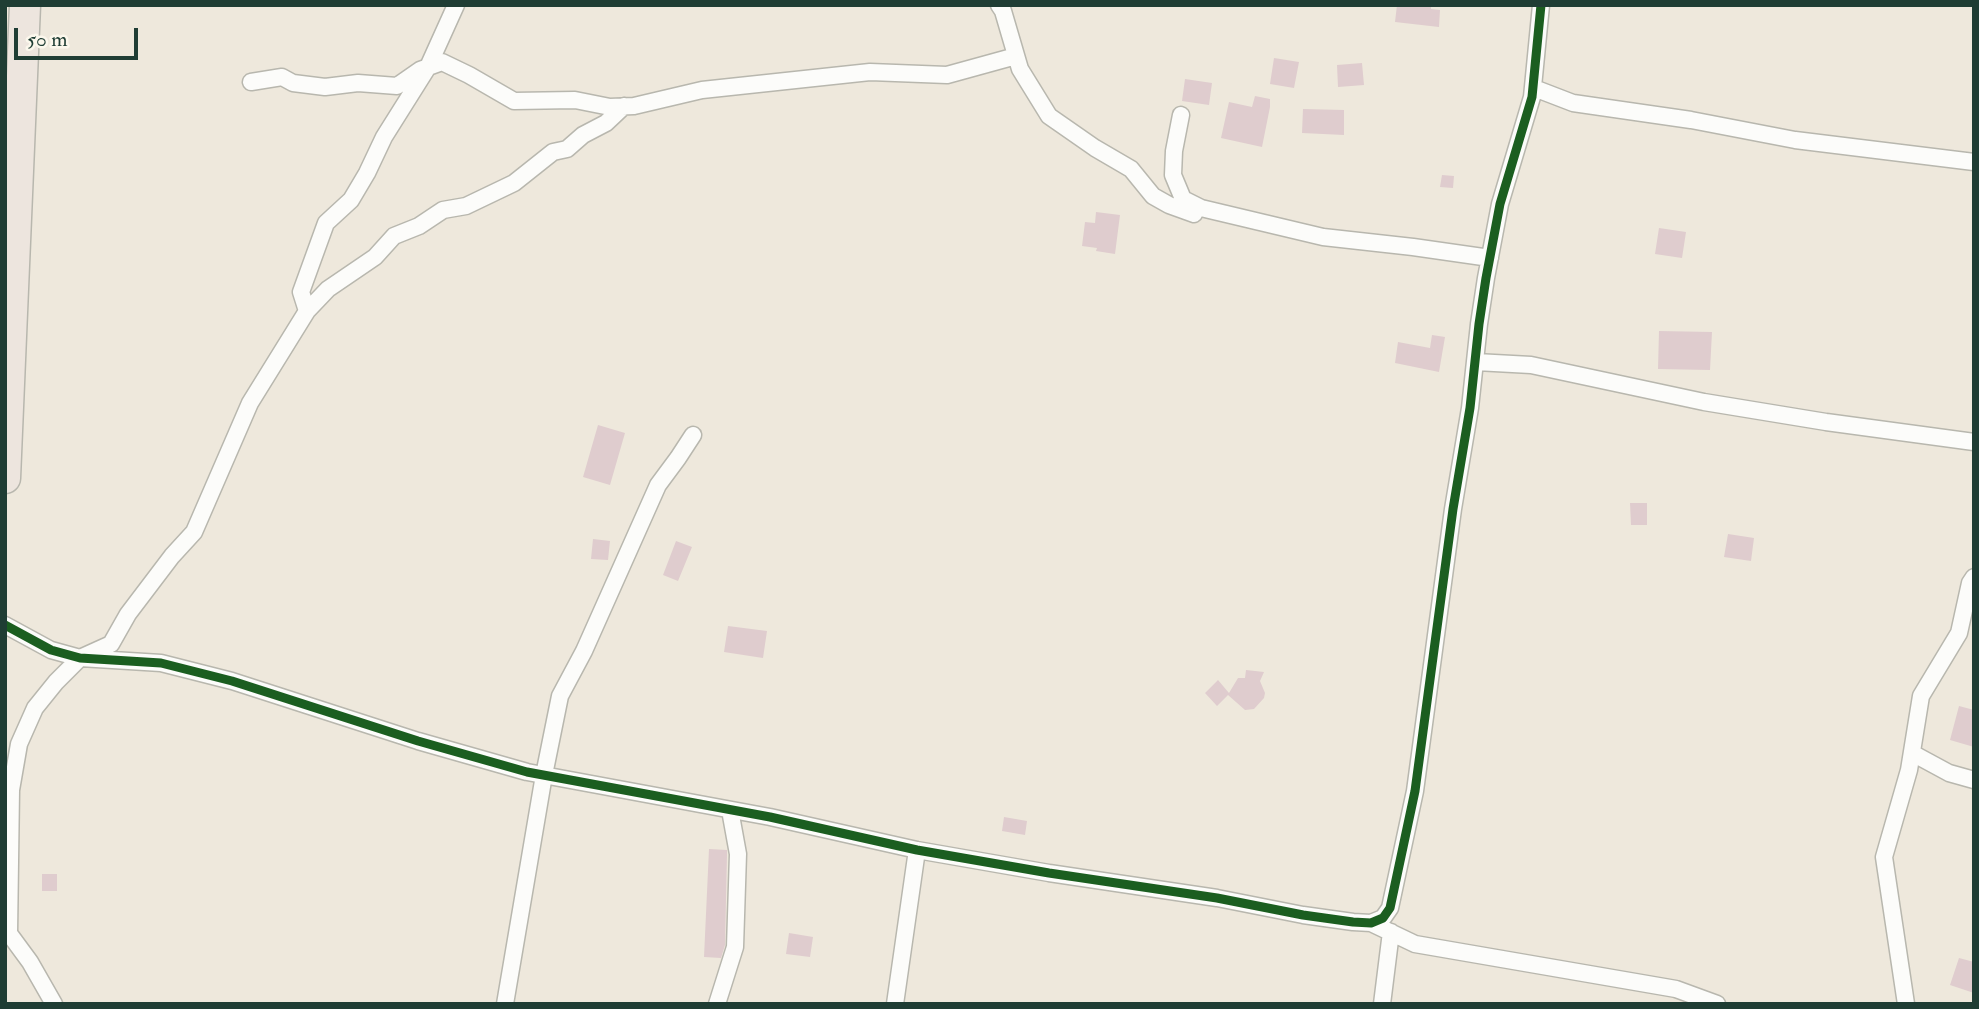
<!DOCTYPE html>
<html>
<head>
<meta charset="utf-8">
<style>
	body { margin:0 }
	#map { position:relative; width:1979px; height:1009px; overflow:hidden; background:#eee8dc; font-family:"IM FELL Double Pica",serif }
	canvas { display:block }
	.frame { position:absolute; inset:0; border:7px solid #1f3d34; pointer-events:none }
	.scale { position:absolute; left:14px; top:28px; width:124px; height:32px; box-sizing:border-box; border:4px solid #1f3d34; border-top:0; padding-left:9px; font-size:21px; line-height:24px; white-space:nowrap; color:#1f3d34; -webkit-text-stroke:5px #fbf7ec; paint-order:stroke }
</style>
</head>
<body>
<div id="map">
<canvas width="1979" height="1009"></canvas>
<div class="frame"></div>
<div class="scale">50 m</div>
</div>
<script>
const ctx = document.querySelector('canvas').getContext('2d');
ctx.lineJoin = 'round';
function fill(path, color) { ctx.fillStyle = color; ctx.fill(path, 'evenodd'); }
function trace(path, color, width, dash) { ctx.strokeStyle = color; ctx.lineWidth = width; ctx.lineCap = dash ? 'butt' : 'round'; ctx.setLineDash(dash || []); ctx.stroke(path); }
fill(new Path2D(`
	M1397,5H1431V9L1440,10L1439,27L1395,22Z
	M1274,58L1299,62L1294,88L1270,84Z
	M1362,63L1364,85L1338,87L1337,65Z
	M1185,79L1212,83L1209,105L1182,101Z
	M1255,96L1270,99V107L1262,147L1221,138L1229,102L1252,107Z
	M1303,109L1344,110V135L1302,133Z
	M1442,175L1454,176L1453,188L1440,187Z
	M1096,212L1120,215L1115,254L1096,251L1097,248L1082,246L1085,222L1095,223Z
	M1659,228L1686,232L1682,258L1655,254Z
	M1659,331L1712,332L1710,370L1658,369Z
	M1432,335L1445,337L1439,372L1395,363L1398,342L1430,348Z
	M598,425L625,433L610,485L583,477Z
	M1630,503H1647V525H1631Z
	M1728,534L1754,538L1751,561L1724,557Z
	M593,539L610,541L608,560L591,559Z
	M676,541L692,547L678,581L663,575Z
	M728,626L767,631L763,658L724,652Z
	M1246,670L1264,672L1260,681L1265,693L1264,698L1254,709L1245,710L1228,695L1217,706L1205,693L1218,680L1229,693L1238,678H1245Z
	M1959,706L1974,710V747L1950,740Z
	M1004,817L1027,821L1025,835L1002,831Z
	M709,849L727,850V855L725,945L721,958L704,957Z
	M42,874H57V891H42Z
	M789,933L813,937L810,957L786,954Z
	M1959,958L1974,962V993L1950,985Z`), '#dfccce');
const street = new Path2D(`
	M999,5L1003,11L1020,69L1049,116L1095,148L1131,169L1153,196L1169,205L1194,214
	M251,82L282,77L293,83L325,87L358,83L397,86L420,70L442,62L469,75L514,101L575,100L610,107L634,106L702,90L870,72L947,75L1016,56
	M1534,88L1573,103L1691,120L1795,140L1974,162
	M1181,115L1174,151L1173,175L1183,199L1201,208L1323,237L1413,247L1490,258
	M307,311L328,289L375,257L394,236L419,226L443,210L466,206L514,183L553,152L567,149L583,135L606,123L624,106
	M1476,362L1531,365L1704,402L1826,422L1974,442
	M5,625L51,650L80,658L161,663L232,681L418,741L527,772L770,817L917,850L1049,873L1217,898L1303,915L1353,922L1371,923L1383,918L1390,908L1415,791L1453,509L1470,408L1479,324L1486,278L1500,204L1532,97L1541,5
	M1912,753L1949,773L1974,780
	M1371,923L1415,944L1676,989L1717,1004
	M5,928L30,962L54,1004
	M9,934L11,790L19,744L35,708L56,682L80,658L111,644L128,614L172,556L194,532L250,403L307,311L301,292L326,223L351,200L367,173L384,137L428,67L456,5
	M505,1004L544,775L560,696L584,651L658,485L678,458L693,435
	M717,1004L735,947L738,854L730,810
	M895,1004L917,850
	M1382,1004L1391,932
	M1906,1004L1884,857L1909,770L1921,696L1959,633L1970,583L1974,577`);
const highway = new Path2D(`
	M5,478L25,5`);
trace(street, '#b8b7ae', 19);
trace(highway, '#b8b7ae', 33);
trace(street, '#fcfcfa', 16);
trace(highway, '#ede5de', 30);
trace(new Path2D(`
	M5,625L51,650L80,658L161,663L232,681L418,741L527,772L770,817L917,850L1049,873L1217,898L1303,915L1353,922L1371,923L1383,918L1390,908L1415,791L1453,509L1470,408L1479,324L1486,278L1500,204L1532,97L1541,5`), '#1b5e20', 9);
</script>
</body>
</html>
